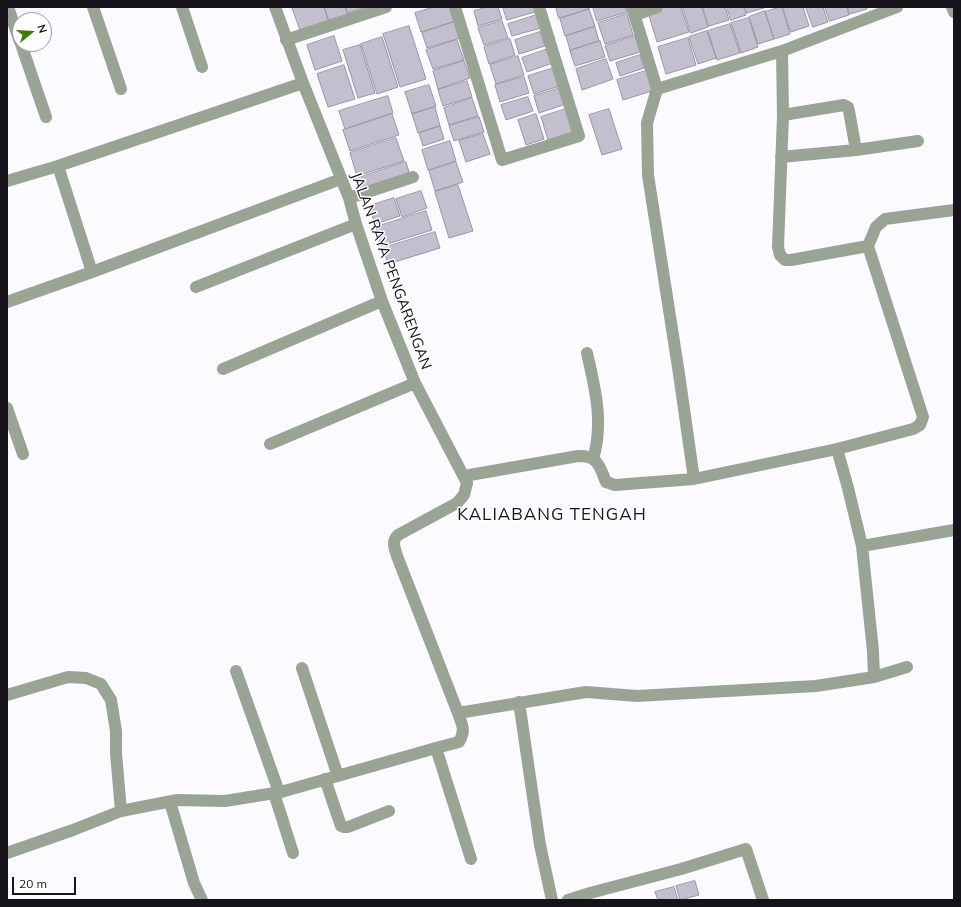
<!DOCTYPE html>
<html>
<head>
<meta charset="utf-8">
<style>
	body { margin:0 }
	#map { position:relative; width:961px; height:907px; overflow:hidden; background:#fbfafe; font-family:Mulish,sans-serif }
	canvas { display:block }
	.frame { position:absolute; inset:0; border:8px solid #16141a; pointer-events:none }
	.north { position:absolute; left:12px; top:12px; width:40px; height:40px; box-sizing:border-box; background:#fff; border:1px solid #a2a1a3; border-radius:50%; rotate:72deg; font-size:11px; font-weight:700; line-height:16px; text-align:center; color:#16141a }
	.north::after { content:''; display:block; margin:auto; width:14px; height:18px; background:#3e7912; clip-path:polygon(50% 0,100% 100%,50% 72%,0 100%) }
	.scale { position:absolute; left:12px; top:877px; width:64px; height:18px; box-sizing:border-box; border:2px solid #16141a; border-top:0; padding-left:5px; font-size:12px; line-height:14px; white-space:nowrap; color:#16141a; -webkit-text-stroke:3px #fff; paint-order:stroke }
</style>
</head>
<body>
<div id="map">
<canvas width="961" height="907"></canvas>
<div class="frame"></div>
<div class="north">N</div>
<div class="scale">20 m</div>
</div>
<script>
const ctx = document.querySelector('canvas').getContext('2d');
ctx.lineJoin = 'round';
function fill(path, color) { ctx.fillStyle = color; ctx.fill(path, 'evenodd'); }
function trace(path, color, width, dash) { ctx.strokeStyle = color; ctx.lineWidth = width; ctx.lineCap = dash ? 'butt' : 'round'; ctx.setLineDash(dash || []); ctx.stroke(path); }
function label(font, color, halo, rows, align = 'center') {
  ctx.font = font + ' Mulish,sans-serif'; ctx.lineWidth = 3; ctx.setLineDash([]); ctx.textBaseline = 'middle'; ctx.strokeStyle = halo; ctx.fillStyle = color; for (const [text, x, y, turn = 0] of rows) {
    ctx.save(); ctx.translate(x, y); ctx.rotate((+turn || 0) * Math.PI / 180); ctx.textAlign = isNaN(turn) ? turn : align; if (halo) ctx.strokeText(text, 0, 0); ctx.fillText(text, 0, 0); ctx.restore();
  }
}
const building = new Path2D(`
	M292,7H324L329,23L301,32Z
	M325,7H345L349,17L330,23Z
	M346,7H362V8L348,13Z
	M434,7H450L455,21L421,32L415,13Z
	M488,7H498L502,19L478,26L474,11Z
	M503,7H533L535,12L507,20Z
	M556,7H589V9L559,18Z
	M593,7H625L627,12L597,21Z
	M664,7H681L689,32L657,42L648,12Z
	M683,7H702L708,27L691,33Z
	M703,7H725L729,20L709,26Z
	M727,7H744L746,15L731,20Z
	M746,7H763L764,8L747,13Z
	M780,7H782L790,34L774,39L765,12Z
	M783,7H803L809,26L791,32Z
	M806,7H823L828,22L813,27Z
	M825,7H847L849,15L830,21Z
	M848,7H866L867,9L850,14Z
	M589,9L595,26L565,36L560,19Z
	M765,11L774,39L758,44L749,17Z
	M627,14L633,35L605,44L598,23Z
	M537,15L541,28L512,36L508,24Z
	M749,18L758,47L741,53L731,23Z
	M502,21L508,38L484,45L478,28Z
	M455,22L460,38L427,48L422,33Z
	M730,24L740,53L717,60L708,31Z
	M409,26L426,79L400,87L383,34Z
	M595,27L599,41L570,50L566,36Z
	M707,31L716,58L698,64L689,37Z
	M540,32L545,46L519,54L515,40Z
	M334,36L342,61L315,70L307,45Z
	M635,36L640,52L610,61L605,46Z
	M382,37L398,87L377,94L361,44Z
	M688,38L696,65L666,74L658,47Z
	M510,39L515,55L489,64L484,47Z
	M457,40L464,60L433,69L426,50Z
	M600,41L605,57L575,66L570,51Z
	M360,45L375,93L358,98L343,50Z
	M548,49L553,63L527,72L522,58Z
	M640,55L644,68L620,76L616,63Z
	M518,56L524,75L496,84L490,65Z
	M606,59L613,79L582,90L576,69Z
	M464,61L470,78L438,89L433,71Z
	M344,65L355,99L328,107L317,74Z
	M554,68L560,86L534,94L528,76Z
	M649,70L655,90L623,100L617,80Z
	M524,77L529,93L500,102L495,85Z
	M467,81L472,97L443,106L438,90Z
	M429,85L436,106L412,114L405,92Z
	M561,88L566,104L539,113L534,96Z
	M388,96L393,113L345,129L339,111Z
	M528,97L533,111L506,120L501,105Z
	M472,98L478,116L449,125L444,108Z
	M435,107L440,126L418,133L412,114Z
	M566,109L573,132L548,140L541,117Z
	M609,109L622,149L602,155L589,115Z
	M392,114L399,135L350,151L343,130Z
	M536,114L544,139L526,145L518,120Z
	M479,117L484,132L454,141L449,126Z
	M440,126L444,139L423,146L419,133Z
	M483,134L490,154L466,162L459,141Z
	M396,138L404,161L357,176L350,153Z
	M450,141L456,161L428,170L422,150Z
	M406,162L410,176L362,191L358,178Z
	M456,162L463,182L435,191L429,171Z
	M458,185L473,231L449,238L435,192Z
	M421,191L427,208L402,217L396,199Z
	M394,198L400,216L375,224L369,206Z
	M426,211L432,230L381,246L376,227Z
	M435,232L440,248L388,264L383,248Z
	M695,881L699,895L680,900L676,886Z
	M674,887L678,900H658L655,892Z`);
fill(building, '#c4bfcf');
trace(building, '#9a94a5', 1);
trace(new Path2D(`
	M8,7L20,42
	M93,7L121,89
	M182,7L202,67
	M455,7L502,160L579,136L539,7
	M632,7L657,89L782,51L897,7
	M952,7L954,12
	M635,15L657,7
	M286,40L386,7
	M21,44L46,117
	M782,51L783,115L778,247L780,255L785,260H791L868,246
	M657,89L647,123L648,175L679,374L694,479
	M783,115L844,105L848,107L849,111L856,150
	M781,157L856,150L918,141
	M58,166L92,272
	M7,181L58,166L303,83
	M349,198L413,177
	M196,287L356,224
	M7,302L92,272L341,179
	M587,353C595,388 604,423 593,459
	M223,369L382,301
	M7,408L23,454
	M270,444L415,383
	M837,449L848,488L862,546L873,651L874,677L907,667
	M464,476L578,456C581,456 585,456 588,457C599,459 602,473 606,482L615,485L694,479L837,449L913,429L920,425L923,417L868,246L876,227L885,219L954,210
	M862,546L954,530
	M302,668L338,776
	M236,671L279,792
	M7,695L68,677L86,678L101,684L111,700L116,731V753L121,811
	M519,702L540,845L552,900
	M458,713L586,692L637,696L816,686L874,677
	M436,748L471,859
	M325,779L341,826L344,827H348L389,811
	M274,793L293,853
	M170,802L194,883L202,900
	M7,853L73,830L121,811L177,800L225,801L281,792L436,748L459,742C466,730 462,725 458,713L397,556C395,549 391,541 398,535L457,503L464,495L467,483L415,383L382,301L356,224L349,198L303,83L275,7
	M568,900L590,893L681,869L746,849L763,900`), '#9aa495', 12);
label('15px', '#16141a', '#fff', [
	["JALAN RAYA PENGARENGAN",391,271,70]
]);
ctx.letterSpacing = '1px';
label('17px', '#16141a', '#fff', [
	["KALIABANG TENGAH",552,515]
]);
ctx.letterSpacing = '0px';
</script>
</body>
</html>
